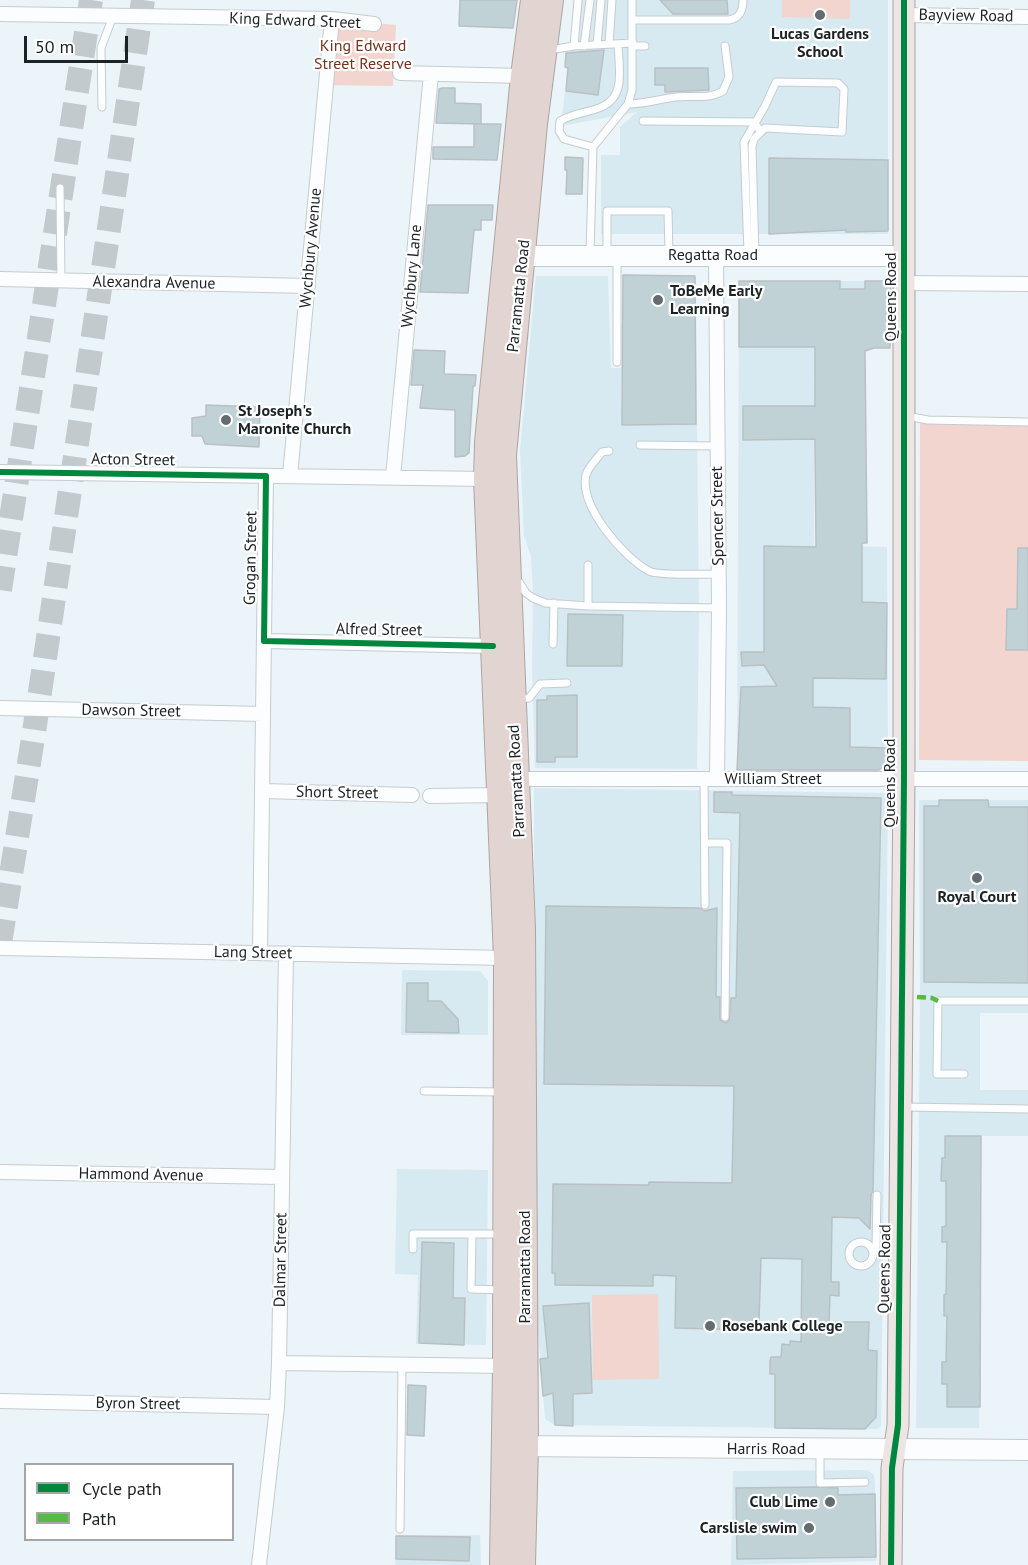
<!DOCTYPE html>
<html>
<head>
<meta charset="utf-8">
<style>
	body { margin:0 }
	#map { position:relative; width:1028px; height:1565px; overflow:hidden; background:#ebf4f8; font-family:"PT Sans",sans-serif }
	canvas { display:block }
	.legend { position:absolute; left:24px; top:1463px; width:210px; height:78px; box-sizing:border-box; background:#fff; border:2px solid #a4a7a8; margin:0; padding:8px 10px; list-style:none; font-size:18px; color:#1c2325 }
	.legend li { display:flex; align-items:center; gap:12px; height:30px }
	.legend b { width:30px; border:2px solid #a4a7a8 }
	.scale { position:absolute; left:24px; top:36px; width:104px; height:27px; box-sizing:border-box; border:3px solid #1c2325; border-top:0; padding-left:8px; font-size:18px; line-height:21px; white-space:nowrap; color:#1c2325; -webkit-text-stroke:4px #fff; paint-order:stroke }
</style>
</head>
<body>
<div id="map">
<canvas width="1028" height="1565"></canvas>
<ul class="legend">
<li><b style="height:8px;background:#00873e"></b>Cycle path</li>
<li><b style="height:8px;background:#58b947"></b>Path</li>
</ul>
<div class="scale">50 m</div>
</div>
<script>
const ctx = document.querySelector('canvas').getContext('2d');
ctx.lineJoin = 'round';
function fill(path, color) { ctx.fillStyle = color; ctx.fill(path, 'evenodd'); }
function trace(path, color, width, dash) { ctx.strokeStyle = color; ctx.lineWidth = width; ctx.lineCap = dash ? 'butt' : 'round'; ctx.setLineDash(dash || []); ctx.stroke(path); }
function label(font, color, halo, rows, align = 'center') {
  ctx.font = font + ' "PT Sans",sans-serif'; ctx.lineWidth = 4.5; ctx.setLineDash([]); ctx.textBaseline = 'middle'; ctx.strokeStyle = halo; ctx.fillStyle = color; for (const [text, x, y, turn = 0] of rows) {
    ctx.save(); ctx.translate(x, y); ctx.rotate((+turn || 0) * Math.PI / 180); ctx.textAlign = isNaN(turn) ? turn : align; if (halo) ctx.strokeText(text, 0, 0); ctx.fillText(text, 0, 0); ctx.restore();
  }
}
fill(new Path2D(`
	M575,0H888V234H601V155H620V127L637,112L561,126Z
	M536,276H608L611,368H621V325L696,324L699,615L697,769L535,768L532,666L533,592L531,557L524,536L520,451Z
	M739,281H891L890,348L815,347L814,545L887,547L888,763L878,771H737Z
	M534,788L888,793L881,1426L878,1429L555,1425L545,1419L535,1293Z
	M919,800H1028V1013H980V1090H1028V1136H981L979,1428H916L920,991Z
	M402,970L480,971L488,981V1035H401Z
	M397,1169L488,1170L486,1345L416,1344L418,1275L395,1274Z
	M868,1470L874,1475L875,1484L876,1561L731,1565L733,1471Z
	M397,1535H480L481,1565H395Z`), '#d7eaf1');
fill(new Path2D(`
	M782,0H850V19L782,17Z
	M332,19L396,25L393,86L326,85Z
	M920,416L1028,418V761L919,760Z
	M658,1294L659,1379L593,1380L592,1295Z`), '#f1d5ce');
const building = new Path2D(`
	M460,0H517L513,28L459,26Z
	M660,0H727L728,14H673Z
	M604,50L598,95L566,91L568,68L565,67L566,53Z
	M655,68H708L709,90L665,92V85H655Z
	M442,88H455V103L481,104V124L436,123L439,89Z
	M474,124H501L497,160L433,159V147H474Z
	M565,157L583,158L582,194H566L567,170H565Z
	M769,158L888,160V231L846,232V230L769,234Z
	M428,205H493L492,220H481V230H474L468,293L420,292Z
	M623,275L695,276L696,424L622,425Z
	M739,281H840V289H865V281H891L890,348H874L865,351L867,543H862V602L887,603L886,679L813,678V707L850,708V747L887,748L888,763L879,770H737L741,687L777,686L764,665L742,666L741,652H764V546L816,547L815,439L743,440V406H815V347H739Z
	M414,350L445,351L444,374L476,375L475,386H473L469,453L465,456L455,457V410L420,408L423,385H411Z
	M206,405L260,407L259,447L205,444L202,436H192V418L206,416Z
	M1018,548H1028V650H1006L1007,609H1017Z
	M568,614L623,615L622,666H567Z
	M577,695V757H555V762H537V700H547V696Z
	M714,792H732V795L881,798L873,1191L871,1195L870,1229L859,1218L832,1217L831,1282H839V1296L830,1295L829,1322H869L868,1350L877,1351L876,1417L865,1429L775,1428V1374H770V1362L771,1357H781L782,1344L790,1345V1341L801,1342L802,1259L761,1258L759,1321H751V1330L675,1328L676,1276L653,1275V1286L555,1285V1273H552L553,1184L649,1185V1182L732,1183L734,1086L544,1084L546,906L700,908L704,911L717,908L716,997H720V1020L726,1023L729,1020L731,998H736L740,813L714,812Z
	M939,800H988L989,807H1028V983L924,982V806H939Z
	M407,983H428V1001H441L458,1019L459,1033L406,1032Z
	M945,1136H981L980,1407H947V1384H942V1362H946L947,1316H944V1295L946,1294L947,1242H942V1227L946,1226V1181H941L942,1158H945Z
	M422,1242L454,1243L453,1298H465L464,1345L419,1343Z
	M589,1303L592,1393L573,1394V1426L555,1425L553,1393L543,1396L540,1359L548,1358L543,1306Z
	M408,1385L426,1386L424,1436L407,1435Z
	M816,1487L838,1488V1495L875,1494L876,1557L737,1559L736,1488Z
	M396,1536L470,1537L469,1561L396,1559Z`);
fill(building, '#c1d2d7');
trace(building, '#b9c0c3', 1.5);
trace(new Path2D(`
	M0,590L91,0
	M0,943L34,732L143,0`), '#c2cace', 24, [24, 12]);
const lane = new Path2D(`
	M632,20H729C740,18 743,11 743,0
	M609,44L612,0
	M597,45L601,0
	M574,46L578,0
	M584,46L590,0
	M633,46H645
	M549,50L574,46L633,43
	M628,104C645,104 659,99 676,97C692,95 708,100 723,91L729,77L725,46
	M102,107L101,48L113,16
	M643,121L754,122L761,132
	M593,147L564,139L559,131L560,121C571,114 584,113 596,109C627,100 619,70 618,44
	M60,188L61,281
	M590,253L593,147L628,104L632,90V0
	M607,253V211H668L669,255
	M748,253L744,142L765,106L776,82L838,83L844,89L842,132L765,128L754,139L752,146L755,255
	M617,362V258
	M906,416L928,420L1028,422
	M640,445L717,446
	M609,451L602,452C597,459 588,467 586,475C579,506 623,557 649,571C658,576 705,574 718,574
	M588,565V606
	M519,582L526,593L533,598L545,603L588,606L719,608
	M553,644L554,603
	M517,699L529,698L540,684L567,683
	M704,779L705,905
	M705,843H727L725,1017
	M964,1074H937L938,1001H1028
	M424,1091L500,1092
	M905,1107L1028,1109
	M472,1235L471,1289L502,1290
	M849 1254a12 12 0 1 1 24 0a12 12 0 1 1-24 0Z
	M876,1248L877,1195
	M413,1249V1234H502
	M820,1449V1483L865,1482
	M400,1529L402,1365`);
const street = new Path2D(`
	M0,14L332,19L374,24
	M905,15L1028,17
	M400,73L523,76
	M716,255L719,608L717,778
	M0,279L308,286
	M904,283L1028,284
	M0,472L486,479
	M290,476L332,19
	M393,477L431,74
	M264,641L493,646
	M0,708L263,714
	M517,779H1028
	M262,791L412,795
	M430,796L500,795
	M0,948L506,958
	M260,953L266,476
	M0,1172L282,1177
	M279,1363L505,1366
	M0,1401L277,1407
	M259,1565L277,1407L279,1363L286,954`);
const secondary = new Path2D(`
	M522,256H904
	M513,1446L1028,1450`);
const primary = new Path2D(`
	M891,1565L892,1468L898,1425L904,779V0`);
const highway = new Path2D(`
	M502,1565L505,1366L506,958L486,479L487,442L523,76L533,0
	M523,1565L526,1447L523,929L504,455L535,124L551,0`);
trace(lane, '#c5cccf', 9);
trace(street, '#c5cccf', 16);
trace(secondary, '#c5cccf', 22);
trace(primary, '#aea4a2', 23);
trace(highway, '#aea4a2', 26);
trace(lane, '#fcfdfe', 7);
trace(street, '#fcfdfe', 14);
trace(secondary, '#fcfdfe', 20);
trace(primary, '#ece5e3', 21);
trace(highway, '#e2d5d1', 24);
trace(new Path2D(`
	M917,997L932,998L938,1001`), '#58b947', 4.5, [9, 4.5]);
trace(new Path2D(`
	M0,472L266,476L264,641L493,646
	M891,1565L892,1468L898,1425L904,779V0`), '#00873e', 6);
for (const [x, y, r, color] of [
	[820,15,6,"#646c6f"],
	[658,300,6,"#646c6f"],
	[226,420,6,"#646c6f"],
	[977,878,6,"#646c6f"],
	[710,1326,6,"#646c6f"],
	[830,1502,6,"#646c6f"],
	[809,1528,6,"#646c6f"]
]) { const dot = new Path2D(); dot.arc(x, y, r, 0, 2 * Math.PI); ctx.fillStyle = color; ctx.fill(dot); trace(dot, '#fff', 2); }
label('16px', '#1c2325', '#fff', [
	["Bayview Road",966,16,1],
	["King Edward Street",295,21,2],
	["Wychbury Avenue",311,248,-85],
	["Regatta Road",713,255],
	["Wychbury Lane",412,276,-85],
	["Alexandra Avenue",154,283,1],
	["Parramatta Road",519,296,-84],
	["Queens Road",891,297,-90],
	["Acton Street",133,460,1],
	["Spencer Street",718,516,-91],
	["Grogan Street",251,558,-89],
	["Alfred Street",379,630,1],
	["Dawson Street",131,711,1],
	["William Street",773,779],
	["Parramatta Road",517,781,-93],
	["Queens Road",890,783,-90],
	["Short Street",337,793,1],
	["Lang Street",253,953,1],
	["Hammond Avenue",141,1175,1],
	["Dalmar Street",281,1260,-89],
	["Parramatta Road",525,1267,-90],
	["Queens Road",885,1269,-89],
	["Byron Street",138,1404,1],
	["Harris Road",766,1449]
]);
label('bold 16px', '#1c2325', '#fff', [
	["Lucas Gardens",820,34,"center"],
	["School",820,52,"center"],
	["ToBeMe Early",670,291],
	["Learning",670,309],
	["St Joseph's",238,411],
	["Maronite Church",238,429],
	["Royal Court",977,897,"center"],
	["Rosebank College",722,1326],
	["Club Lime",818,1502,"right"],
	["Carslisle swim",797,1528,"right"]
], 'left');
label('16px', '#77311c', '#fff', [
	["King Edward",363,46],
	["Street Reserve",363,64]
]);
</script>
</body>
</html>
